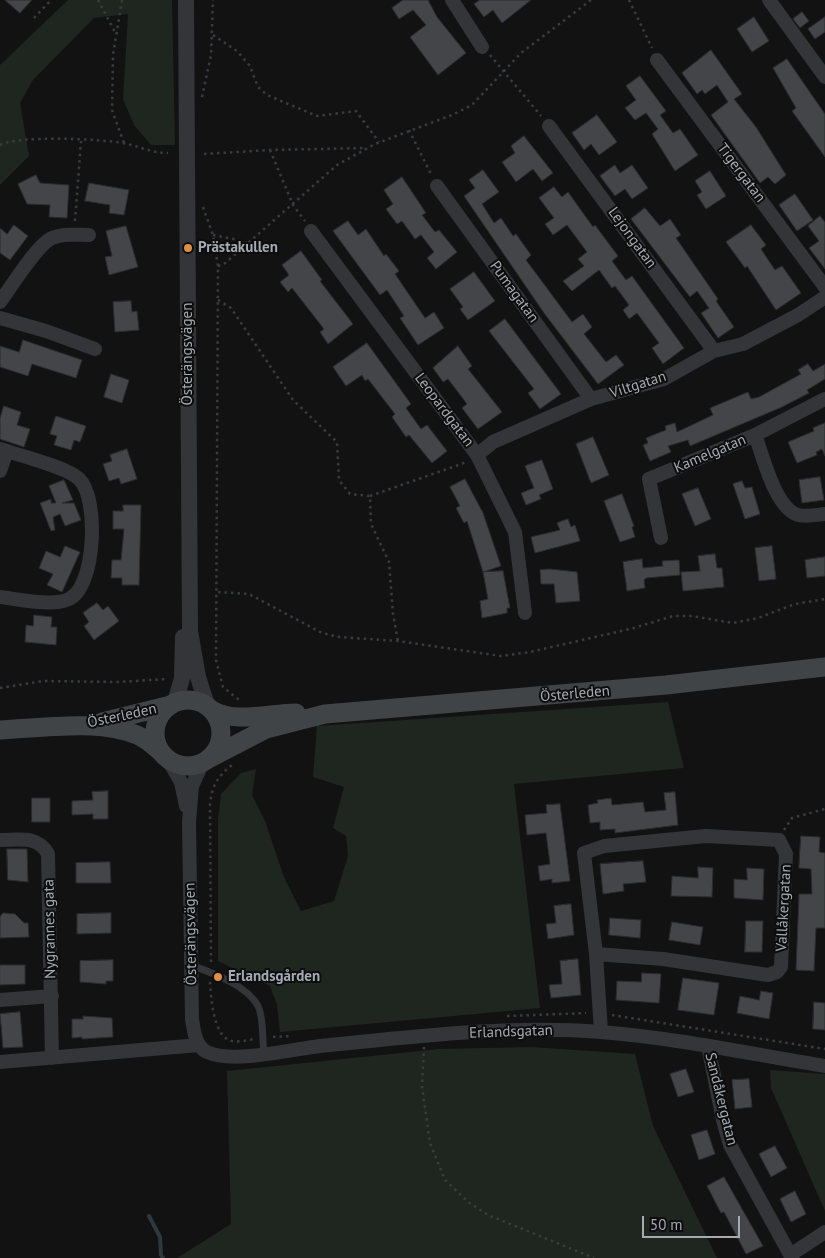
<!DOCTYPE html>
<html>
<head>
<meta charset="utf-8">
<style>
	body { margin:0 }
	#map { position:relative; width:825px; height:1258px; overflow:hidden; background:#121213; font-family:"PT Sans",sans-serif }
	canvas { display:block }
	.scale { position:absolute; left:642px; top:1216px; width:98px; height:22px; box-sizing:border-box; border:2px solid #a5abb2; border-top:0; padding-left:6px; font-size:15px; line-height:18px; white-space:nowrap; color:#a5abb2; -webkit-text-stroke:4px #0d0d0e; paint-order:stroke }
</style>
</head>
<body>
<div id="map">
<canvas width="825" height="1258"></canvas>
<div class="scale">50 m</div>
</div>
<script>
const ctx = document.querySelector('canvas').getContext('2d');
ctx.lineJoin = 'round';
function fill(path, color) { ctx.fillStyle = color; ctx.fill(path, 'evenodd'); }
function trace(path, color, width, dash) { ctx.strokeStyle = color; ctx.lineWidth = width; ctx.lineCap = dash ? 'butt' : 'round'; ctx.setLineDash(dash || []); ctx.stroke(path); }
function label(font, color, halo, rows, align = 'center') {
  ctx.font = font + ' "PT Sans",sans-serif'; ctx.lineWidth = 4; ctx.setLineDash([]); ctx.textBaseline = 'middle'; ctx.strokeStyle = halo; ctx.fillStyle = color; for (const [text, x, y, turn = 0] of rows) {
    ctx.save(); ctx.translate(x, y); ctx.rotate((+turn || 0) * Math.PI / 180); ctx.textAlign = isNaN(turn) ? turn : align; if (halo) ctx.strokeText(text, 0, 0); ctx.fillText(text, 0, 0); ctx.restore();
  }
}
fill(new Path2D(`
	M68,0H172L175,145H151L134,125L123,99L128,14L94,18L33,80L20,103L29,156L0,185V65Z
	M668,702L684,768L514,784L540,1008L280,1032L277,1005L270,986L218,961V819L221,794L241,773L256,769L252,795L265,821L284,877L301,911L334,901L348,856L346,836L333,828L344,787L313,777L317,726Z
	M532,1047L635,1054L653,1126L717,1258H177L231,1224L227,1071L439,1049Z
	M770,1070L825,1074V1211L771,1088Z`), '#1f251f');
trace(new Path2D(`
	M149,1216L160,1237L161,1255L163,1258`), '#2f383c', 4);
const building = new Path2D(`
	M5,0H32L20,13Z
	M403,0H428L437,17L466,53L438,75L410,37L426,25L413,10L399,19L392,8Z
	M480,0H531L502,23L493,10L484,17L474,4Z
	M802,12L809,21L800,28L793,19Z
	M754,17L769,41L752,52L737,29Z
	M825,17V32L815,39L808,29Z
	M711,50L742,94L734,99L756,127L786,175L775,184L768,177L760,183L711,115L728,102L717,85L705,94L702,90L697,94L682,73Z
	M787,59L825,114V157L792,111L796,108L773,68Z
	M640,76L666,111L660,115L673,133L680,129L698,155L675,171L652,134L658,129L646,113L635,120L625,108L636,100L626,86Z
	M597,115L617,142L599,155L591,144L584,150L572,133Z
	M524,136L553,173L542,181L533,169L516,182L502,162L515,153L511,146Z
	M615,165L620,173L632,165L648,188L632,199L625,189L615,196L600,176Z
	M483,170L499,192L482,204L494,223L501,218L513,236L516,234L531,255L526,260L572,322L583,314L592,327L584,334L606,362L616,355L624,365L598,384L544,313L464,196L475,188L469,180Z
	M710,171L726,196L706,209L697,195L702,192L695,181Z
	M36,175L40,183L69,185L67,218L49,217L50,205L27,204L18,184Z
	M402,177L426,213L422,215L435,232L439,230L457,252L436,269L427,258L434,252L421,235L415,239L402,221L397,224L386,209L393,204L384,190Z
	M89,183L129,190L124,215L109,213L110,205L85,201Z
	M554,187L562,197L568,192L593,227L595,225L618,256L612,261L626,280L632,276L684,348L663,364L652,348L659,343L637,313L629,319L623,310L629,305L615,286L612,288L599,270L572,291L563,281L584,266L578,259L587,252L567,225L553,235L545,224L554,218L539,198Z
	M795,194L813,220L797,231L779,205Z
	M645,208L660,226L670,219L681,235L676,238L718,299L716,301L734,327L718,338L701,313L709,308L697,291L690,297L631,219Z
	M820,216L825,222V269L809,248L819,241L808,226Z
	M348,221L358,235L366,229L384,256L386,254L399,271L395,274L425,318L434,312L444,328L418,345L400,318L404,316L387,290L380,295L333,231Z
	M14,225L28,236L10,260L0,253V228L7,234Z
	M751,225L766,245L761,249L775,270L782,266L801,293L776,310L747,266L745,268L726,242Z
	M126,226L138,267L109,275L105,257L112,256L106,231Z
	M301,251L322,280L320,281L353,324L328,344L320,332L324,329L292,288L288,292L280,282L289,275L282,265Z
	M474,272L495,301L468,320L460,309L463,307L450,289Z
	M131,301L132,312L137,311L139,330L115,332L113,302Z
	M505,319L561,394L540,409L528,393L534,389L489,331Z
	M23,340L82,360L76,378L32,364L28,376L0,367V346L19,352Z
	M367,343L411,404L406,408L421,429L427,425L447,451L432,463L409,435L406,437L392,417L395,414L368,379L365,381L362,375L346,386L333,367Z
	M458,346L472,366L468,369L502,412L478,429L462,408L467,404L448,379L443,382L433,368Z
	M808,364L813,371L825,364V379L807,390L809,393L782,407L690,446L688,440L668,446L671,452L650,461L643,445L648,443L646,438L666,430L665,426L675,423L677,432L713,415L710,408L748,392L751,399L759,397L801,374L798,370Z
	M111,374L129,380L122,403L104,397Z
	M4,406L21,412L17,425L30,429L24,447L0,439V418Z
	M56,416L86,426L80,442L74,440L71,450L54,445L57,436L50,434Z
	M825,423V456L822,449L816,452L817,455L797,463L788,442L814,431L813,428Z
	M593,437L609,475L591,483L576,444Z
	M127,449L137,479L121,484L119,478L109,481L103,464L112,461L110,455Z
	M542,460L553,489L539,495L541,499L526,505L521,493L534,488L525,466Z
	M820,477L824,500L802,503L799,480Z
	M465,479L483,513L501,566L483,572L467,521L464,523L456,508L460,506L450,487Z
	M64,480L73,500L62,503H74L81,520L65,526L60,514L53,517L55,530L51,531L40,503L51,499V503H56L49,486Z
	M742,481L745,488L752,487L760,514L745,519L733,484Z
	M698,488L711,519L695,526L682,494Z
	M622,494L634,526L632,527L635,537L620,542L604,501Z
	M123,505H141L139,585H122V578H111L112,560H121L124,529H113V511H123Z
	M568,519L571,527L575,525L580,541L535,553L531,537L560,530L557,523Z
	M65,546L80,552L62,592L47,585L53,574L39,568L46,551L60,557Z
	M772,546L776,579L759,581L755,548Z
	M715,554L717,568H722L724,587L683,591L681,572L700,571L698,556Z
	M825,557V576L807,578L805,560Z
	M642,559L643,568L663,566L662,561L679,560L680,575L646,578L644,580L645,588L627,591L623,562Z
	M550,569L577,572L580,601L556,603L554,584H541L540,570Z
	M503,571L510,608H507V613L482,618L480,601L488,599L483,572Z
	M97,603L103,610L108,606L119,621L94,640L84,626L89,622L83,613Z
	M34,615L52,617L51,627H57L56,645L25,642L26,625L33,626Z
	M108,791V819H93V814L72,815V801L93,800L92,792Z
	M675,792L678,825L615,833V829L600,830V822L590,823L588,805L598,803L597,800L611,798L612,805L643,802L645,812L666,810L664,793Z
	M32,798H50V822H32Z
	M560,804L570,881L552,883V879L540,881L538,866L550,864L546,833L527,835L525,815L547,813L546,805Z
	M801,836L820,837L819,852L825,853V928H816L814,971L796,970L799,894H812L811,869L799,868Z
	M7,849H27L28,882L8,880Z
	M643,861L646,882L623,884L624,891L603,894L600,864Z
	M110,862L111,883H76V863Z
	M698,867L713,868L712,897L671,896L672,876L698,878Z
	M747,868L764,869L763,900L734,898V879L747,880Z
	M571,904L574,935L548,939L546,924L556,923L554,906Z
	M3,913L15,914L24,923H28L29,937L0,938V917Z
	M111,913V933L77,934V914Z
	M610,918L641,920L640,938L609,935Z
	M746,921H763L762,952H745Z
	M672,922L703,927L700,945L669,940Z
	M578,959L581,995L551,998L549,985L562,984L560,961Z
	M113,960V981H106V984L80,982V961Z
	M0,965H25V984L0,985Z
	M642,973L661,974L659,1003L616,1000L617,981L641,982Z
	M683,978L719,983L714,1015L678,1010Z
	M761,991L773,993L769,1019L737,1013L740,996L759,1000Z
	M814,1002L825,1003V1030L813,1029Z
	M20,1012L23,1047L3,1048L0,1014Z
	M83,1016L112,1018L113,1037L82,1039V1037L72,1038V1019H83Z
	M686,1069L694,1092L678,1097L670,1074Z
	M749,1079L752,1107L735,1109L732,1080Z
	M707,1130L715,1154L699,1160L691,1135Z
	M775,1146L787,1168L771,1177L759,1154Z
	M724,1177L763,1246L746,1254L724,1212L721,1213L707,1186Z
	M795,1191L806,1214L791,1222L780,1199Z`);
fill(building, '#444548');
trace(building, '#2c2c2f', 1);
trace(new Path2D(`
	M98,0L116,34
	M122,0L113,55L112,110L124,143
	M629,0L652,48
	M34,18L51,0
	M213,35L237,51L250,66L258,87L267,95L317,116L356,111L379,142
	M490,55L541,116
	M202,97L211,55L213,0
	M409,130L432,176
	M0,145C18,135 101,139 123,143C139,146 151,153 168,153
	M270,150L293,205L305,221
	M204,154L270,150L366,148
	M203,207L213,235L218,266L216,660L223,687L239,700
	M75,221L81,141
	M213,235L244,241L246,245
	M218,266L223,265L337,165L375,144L452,115L472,105L521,53L591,0
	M218,300L231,308L293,400L337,442L339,480L350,494L370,496L371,524L389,562L393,614L398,641
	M370,496L467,462
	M218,592L249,594L322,633L339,637L398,641L501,656L530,652L634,628L673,616H692L733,623L758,618L795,604L825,599
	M0,688L43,681L118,682L167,679
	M784,830L792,818L825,809
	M211,962L210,804C212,786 217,777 232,765
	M210,982C211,997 213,1030 227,1039C234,1044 247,1040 255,1039
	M612,1015L825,1049
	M507,1016L586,1013
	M273,1037L292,1036
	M424,1047L422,1086L430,1143L445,1180L468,1202L488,1215L594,1258`), '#393c3f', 2.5, [2.5, 4]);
trace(new Path2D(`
	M191,965C212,973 247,985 258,1006C264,1018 262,1040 264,1053`), '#333538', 7);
trace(new Path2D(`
	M452,0L482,47
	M769,0L825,77
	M657,60L825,287
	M549,126L714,351
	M437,186L591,399
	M311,231L477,455L515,532L525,613
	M0,302C11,287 35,248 50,239C61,233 76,235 89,235
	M0,318L46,331L95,349
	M755,435C763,456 775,508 798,515C807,517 816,515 825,514
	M0,449C18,455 67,467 79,479C99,497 96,587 69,599C53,607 18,599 0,597
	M477,455L493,442L591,399L664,379L714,351L743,344L798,315L825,297
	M0,471L7,451
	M661,538L649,479L755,435L825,399
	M167,758L181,782L186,806
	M203,762L192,786L189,822L192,1019C194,1031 195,1046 207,1052C235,1065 298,1047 330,1045C419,1036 512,1025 601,1032C676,1038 751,1054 825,1066
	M0,840C19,840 38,835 48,854L52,1058
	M596,954L663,959L768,975L777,972L781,967L786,854L779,840L706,836L604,846L584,853L596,954L601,1032
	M0,1000L52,996
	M708,1046L723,1120L730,1145L792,1258
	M0,1062L199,1045
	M790,1255L825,1232`), '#333538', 14);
trace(new Path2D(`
	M186,0L190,631L198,677L207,705
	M175,703L182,678L183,637`), '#333538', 16);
trace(new Path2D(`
	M155 733a33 33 0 1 1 66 0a33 33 0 1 1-66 0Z
	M212,710C235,724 270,713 296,713
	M102,722L171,705
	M0,730C41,728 99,719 137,735C147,739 154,746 162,753
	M210,758L266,729L325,714L666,685L825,667`), '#414447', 19);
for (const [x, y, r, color] of [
	[188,248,5,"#de903f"],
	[218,977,5,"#de903f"]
]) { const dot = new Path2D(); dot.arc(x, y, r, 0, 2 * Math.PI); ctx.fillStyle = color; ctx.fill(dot); trace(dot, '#0d0d0e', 2); }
label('15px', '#a5abb2', '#0d0d0e', [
	["Tigergatan",741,173,53],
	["Lejongatan",632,238,54],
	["Pumagatan",514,292,54],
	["Österängsvägen",188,354,-90],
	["Viltgatan",638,385,-18],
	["Leopardgatan",444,410,53],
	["Kamelgatan",710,454,-23],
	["Österleden",575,694,-5],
	["Österleden",122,716,-12],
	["Vallåkergatan",784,908,-87],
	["Nygrannes gata",50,929,-91],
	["Österängsvägen",191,934,-91],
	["Erlandsgatan",511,1032,-2],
	["Sandåkergatan",721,1099,76]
]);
label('bold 15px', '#a5abb2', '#0d0d0e', [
	["Prästakullen",198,248],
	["Erlandsgården",228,977]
], 'left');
</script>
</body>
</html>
